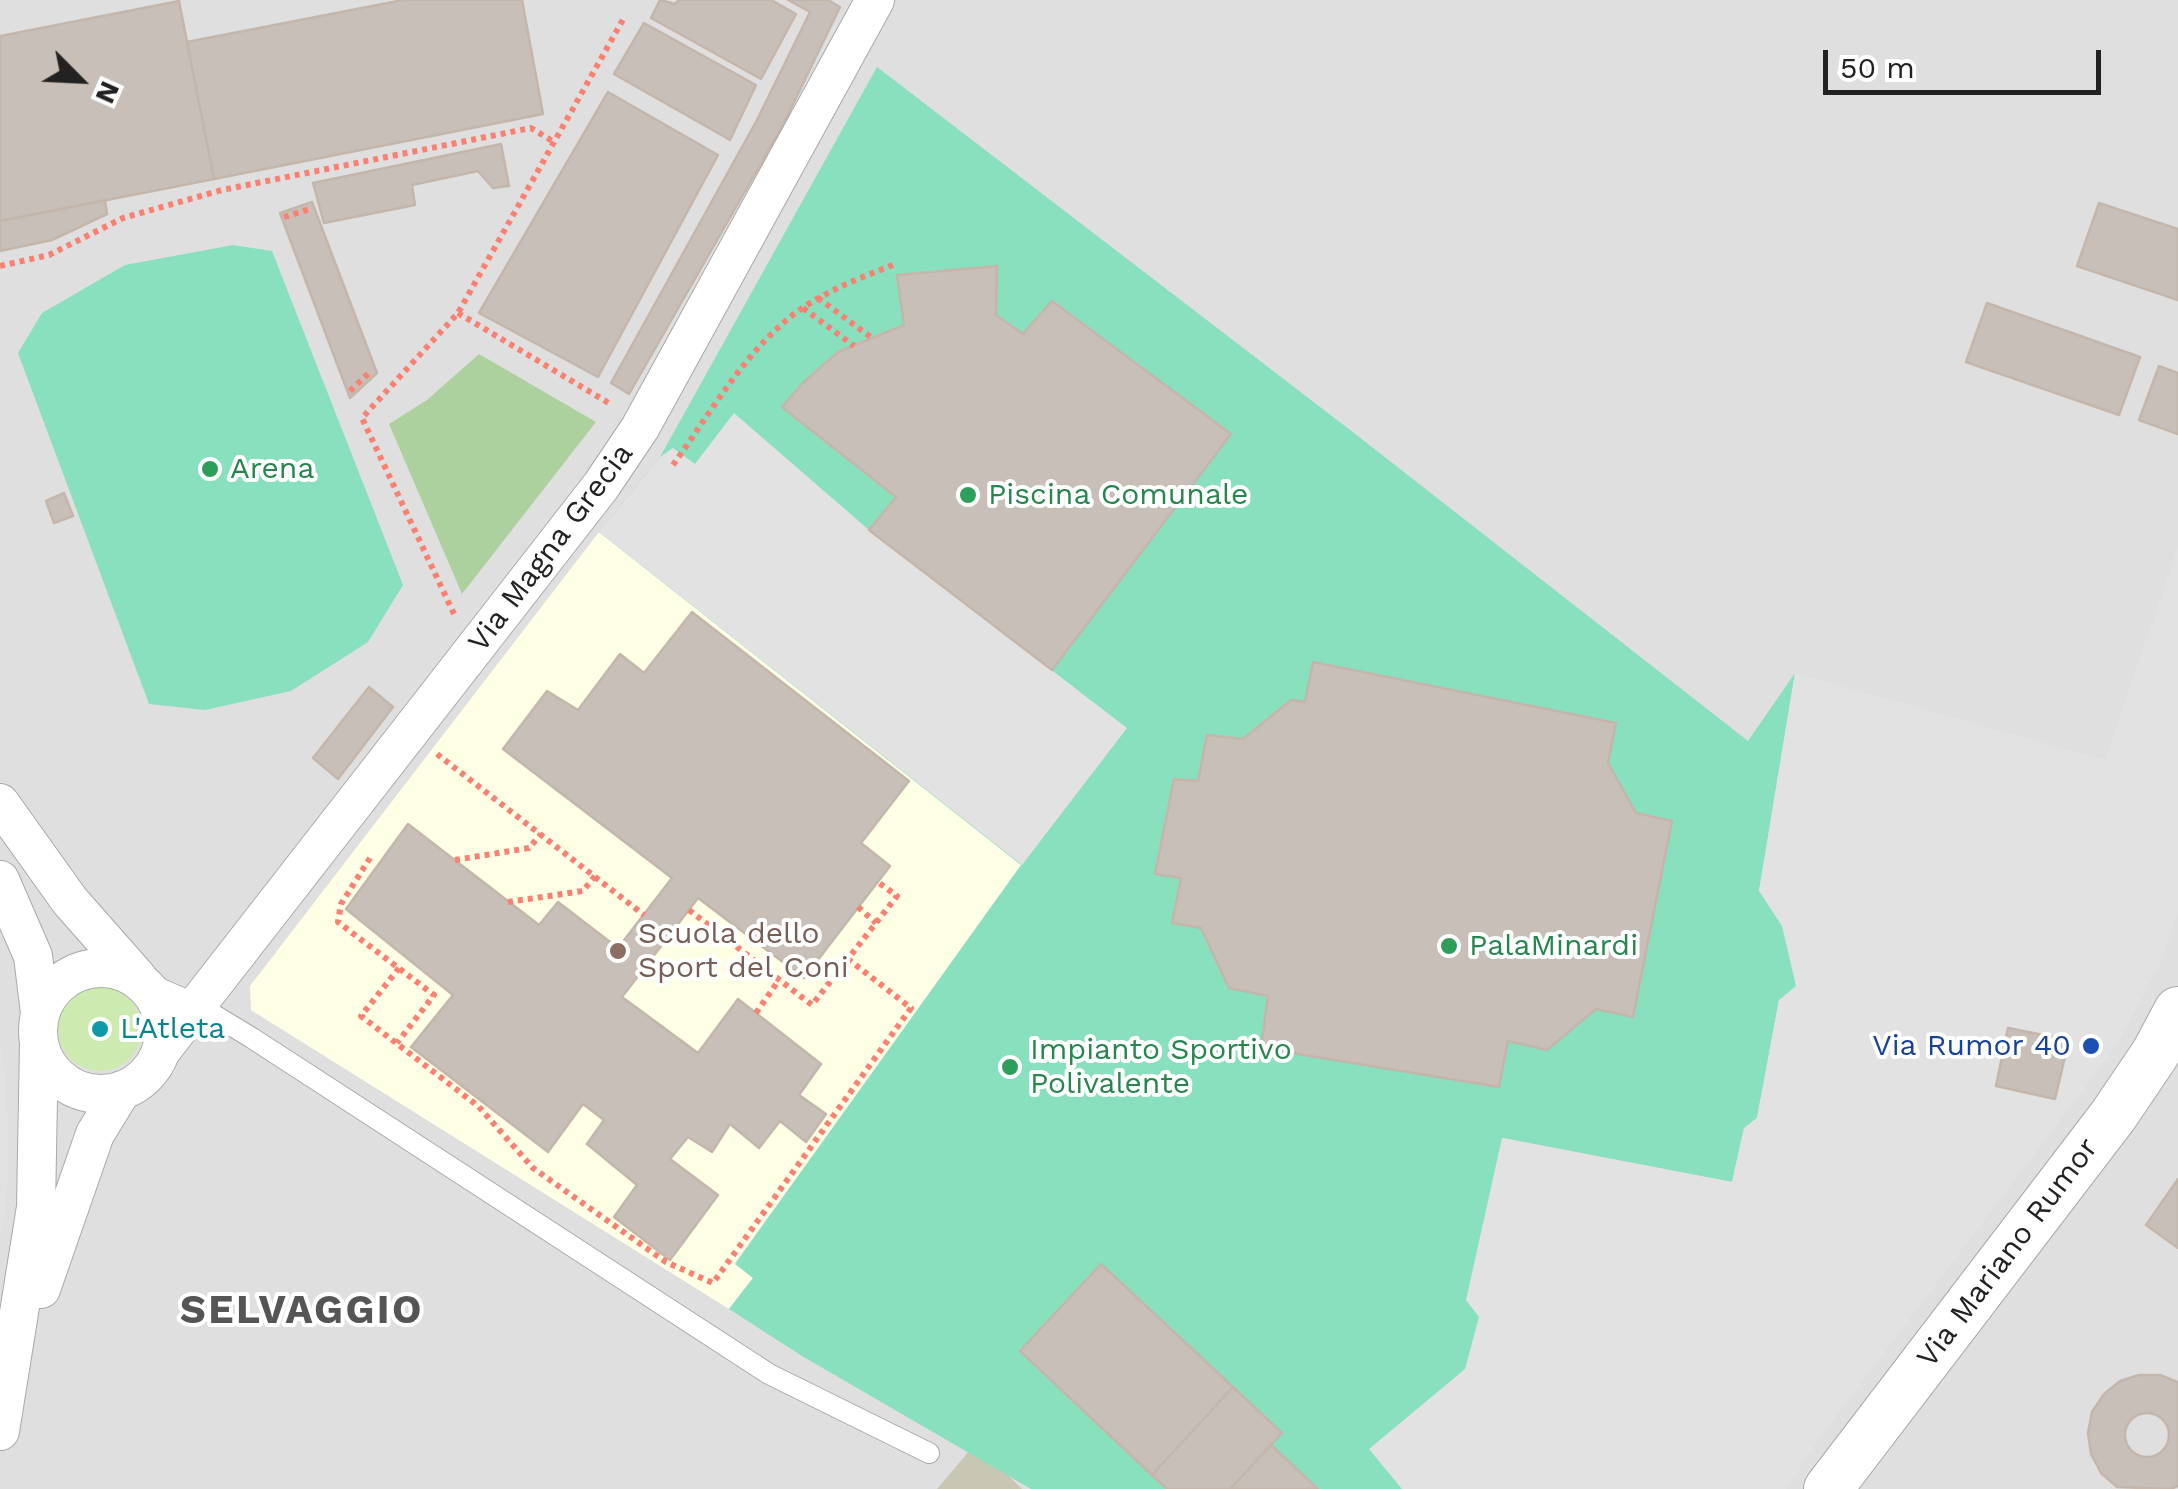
<!DOCTYPE html>
<html>
<head>
<meta charset="utf-8">
<style>
	body { margin:0 }
	#map { position:relative; width:2178px; height:1489px; overflow:hidden; background:#f2efe9; font-family:"Work Sans",sans-serif }
	canvas { display:block }
	.north { position:absolute; left:30px; top:30px; width:100px; height:100px; -webkit-text-stroke:8px #fff; paint-order:stroke; rotate:114deg; font-size:28px; font-weight:700; line-height:40px; text-align:center; color:#222 }
	.north::after { content:''; display:block; margin:auto; width:35px; height:45px; background:#222; clip-path:polygon(50% 0,100% 100%,50% 72%,0 100%) }
	.scale { position:absolute; left:1823px; top:50px; width:278px; height:45px; box-sizing:border-box; border:5px solid #222; border-top:0; padding-left:12px; font-size:30px; line-height:35px; white-space:nowrap; color:#222; -webkit-text-stroke:8px #fff; paint-order:stroke }
</style>
</head>
<body>
<div id="map">
<canvas width="2178" height="1489"></canvas>
<div class="north">N</div>
<div class="scale">50 m</div>
</div>
<script>
const ctx = document.querySelector('canvas').getContext('2d');
ctx.lineJoin = 'round';
function fill(path, color) { ctx.fillStyle = color; ctx.fill(path, 'evenodd'); }
function trace(path, color, width, dash) { ctx.strokeStyle = color; ctx.lineWidth = width; ctx.lineCap = dash ? 'butt' : 'round'; ctx.setLineDash(dash || []); ctx.stroke(path); }
function label(font, color, halo, rows, align = 'center') {
  ctx.font = font + ' "Work Sans",sans-serif'; ctx.lineWidth = 8; ctx.setLineDash([]); ctx.textBaseline = 'middle'; ctx.strokeStyle = halo; ctx.fillStyle = color; for (const [text, x, y, turn = 0] of rows) {
    ctx.save(); ctx.translate(x, y); ctx.rotate((+turn || 0) * Math.PI / 180); ctx.textAlign = isNaN(turn) ? turn : align; if (halo) ctx.strokeText(text, 0, 0); ctx.fillText(text, 0, 0); ctx.restore();
  }
}
fill(new Path2D(`
	M0,0H2178V1489H0Z`), '#e0dfdf');
fill(new Path2D(`
	M599,532L1022,865L735,1263L753,1278L729,1309L251,1010L250,986Z`), '#ffffe5');
fill(new Path2D(`
	M976,1443L1022,1489H937Z`), '#c7c7b4');
fill(new Path2D(`
	M58 1029a42 42 0 1 1 84 0a42 42 0 1 1-84 0Z`), '#cdebb0');
fill(new Path2D(`
	M479,354L596,422L462,594L389,424L427,400Z`), '#add19e');
fill(new Path2D(`
	M877,67L1354,433L1748,741L1795,673L1759,891L1982,966L1779,1000L1757,1118L1744,1128L1732,1182L1503,1138L1770,1375L1370,1449L1402,1489H1031L802,1356L729,1309L753,1278L735,1264L1021,865L599,532L660,457Z
	M233,245L272,251L403,585L368,642L291,691L205,710L149,704L18,353L42,313L125,265Z`), '#88e0be');
fill(new Path2D(`
	M734,413L869,530L1127,728L1022,865L599,532L660,457L673,448L695,464Z
	M2178,546V915L2161,962L2117,1045L1818,1440L1786,1489H1402L1369,1449L1465,1369L1479,1317L1466,1300L1502,1138L1732,1182L1744,1128L1757,1118L1779,1000L1796,986L1782,926L1759,891L1795,673L2105,760Z
	M0,1043L6,1077L8,1130L7,1208L0,1237Z`), '#e2e2e2');
const building = new Path2D(`
	M403,0H522L543,114L214,179L187,42Z
	M660,0L675,4L679,0H771L796,14L761,79L651,18Z
	M788,0H828L840,7L783,125L629,394L611,383L757,120L810,12Z
	M179,1L214,179L0,221V36Z
	M644,23L756,85L730,140L614,74Z
	M608,92L718,155L598,377L479,313Z
	M501,144L509,186L493,188L478,171L412,185L415,205L324,223L313,183Z
	M105,200L107,214L52,240L0,251V221Z
	M312,202L377,373L350,398L280,213Z
	M2099,203L2178,229V300L2077,266Z
	M997,266L996,315L1023,334L1052,301L1231,434L1052,670L869,530L896,497L782,407L803,383L838,352L904,325L897,275Z
	M1987,303L2140,357L2119,415L1966,362Z
	M2159,366L2178,373V434L2139,420Z
	M64,493L73,516L54,523L46,501Z
	M692,612L909,781L861,843L890,866L804,978L698,898L622,997L698,1053L738,999L821,1064L799,1095L826,1114L806,1142L780,1121L759,1148L730,1124L712,1152L688,1137L670,1159L718,1195L670,1260L614,1217L637,1185L587,1144L604,1120L583,1104L548,1152L411,1047L453,995L346,909L408,824L539,925L558,902L618,948L672,878L503,749L547,691L578,710L620,654L644,673Z
	M1313,662L1616,723L1608,763L1636,813L1672,821L1633,1017L1596,1009L1547,1050L1508,1041L1499,1087L1261,1048L1268,996L1229,988L1201,928L1172,923L1181,878L1155,874L1174,779L1198,781L1207,735L1243,739L1291,700L1305,702Z
	M369,687L393,707L338,779L313,758Z
	M2008,1028L2069,1040L2055,1099L1996,1086Z
	M2178,1179V1248L2146,1225Z
	M1101,1264L1233,1387L1152,1475L1020,1351Z
	M2139,1375H2160L2178,1382V1486L2171,1489L2117,1487L2101,1473L2091,1454L2088,1433L2092,1412L2104,1394L2120,1381Z
	M1233,1387L1282,1433L1230,1489H1167L1152,1475Z
	M2125 1435a22 22 0 1 1 44 0a22 22 0 1 1-44 0Z
	M1271,1445L1318,1489H1230Z`);
fill(building, '#c7bfb8');
trace(building, '#c4b6ab', 2.5);
const service = new Path2D(`
	M138,979L196,1004L252,1038L769,1374L929,1453`);
const minor = new Path2D(`
	M0,803L70,901L137,977
	M0,880L33,956L40,1013
	M38 1031a63 63 0 1 1 126 0a63 63 0 1 1-126 0Z
	M161,1051L601,486L640,428L875,0
	M41,1289L95,1134L122,1090
	M0,1431L36,1207L39,1043`);
const tertiary = new Path2D(`
	M1828,1489L2113,1116L2155,1054L2178,1011`);
trace(service, '#a9a9a9', 22);
trace(minor, '#a9a9a9', 40);
trace(tertiary, '#a9a9a9', 50);
trace(new Path2D(`
	M284,217L310,209
	M0,266L49,255L123,218L222,190L531,128L554,142
	M818,298L872,338
	M803,308L854,346
	M458,313L612,405
	M350,391L371,371
	M673,465C709,415 741,358 789,318C820,293 857,279 893,265
	M454,614L362,418L458,313L625,16
	M437,754L644,915
	M370,858L341,904L338,922L434,995L397,1043
	M455,860L529,848L541,834
	M508,902L583,891L595,876
	M858,907L876,923
	M689,910L812,1005L897,896L878,882
	M399,968L361,1016L478,1106L533,1168L666,1262L713,1283L911,1008L848,959
	M756,1013L779,980`), '#fa8072', 6, [5, 5]);
trace(service, '#fff', 20);
trace(minor, '#fff', 38);
trace(tertiary, '#fff', 48);
for (const [x, y, r, color] of [
	[210,469,10,"#2e9e5b"],
	[968,495,10,"#2e9e5b"],
	[1449,946,10,"#2e9e5b"],
	[618,951,10,"#8d6e63"],
	[100,1029,10,"#0f9aa8"],
	[2091,1046,10,"#1a4fb4"],
	[1010,1067,10,"#2e9e5b"]
]) { const dot = new Path2D(); dot.arc(x, y, r, 0, 2 * Math.PI); ctx.fillStyle = color; ctx.fill(dot); trace(dot, '#fff', 4); }
label('30px', '#27864d', '#fff', [
	["Arena",230,469],
	["Piscina Comunale",988,495],
	["PalaMinardi",1469,946],
	["Impianto Sportivo",1030,1050],
	["Polivalente",1030,1084]
], 'left');
label('30px', '#222', '#fff', [
	["Via Magna Grecia",551,548,-53],
	["Via Mariano Rumor",2008,1253,-53]
]);
label('30px', '#785e54', '#fff', [
	["Scuola dello",638,934],
	["Sport del Coni",638,968]
], 'left');
label('30px', '#0d838f', '#fff', [
	["L'Atleta",120,1029]
], 'left');
label('30px', '#164399', '#fff', [
	["Via Rumor 40",2071,1046]
], 'right');
ctx.letterSpacing = '2.5px';
label('bold 40px', '#555', '#fff', [
	["SELVAGGIO",302,1311]
]);
ctx.letterSpacing = '0px';
</script>
</body>
</html>
